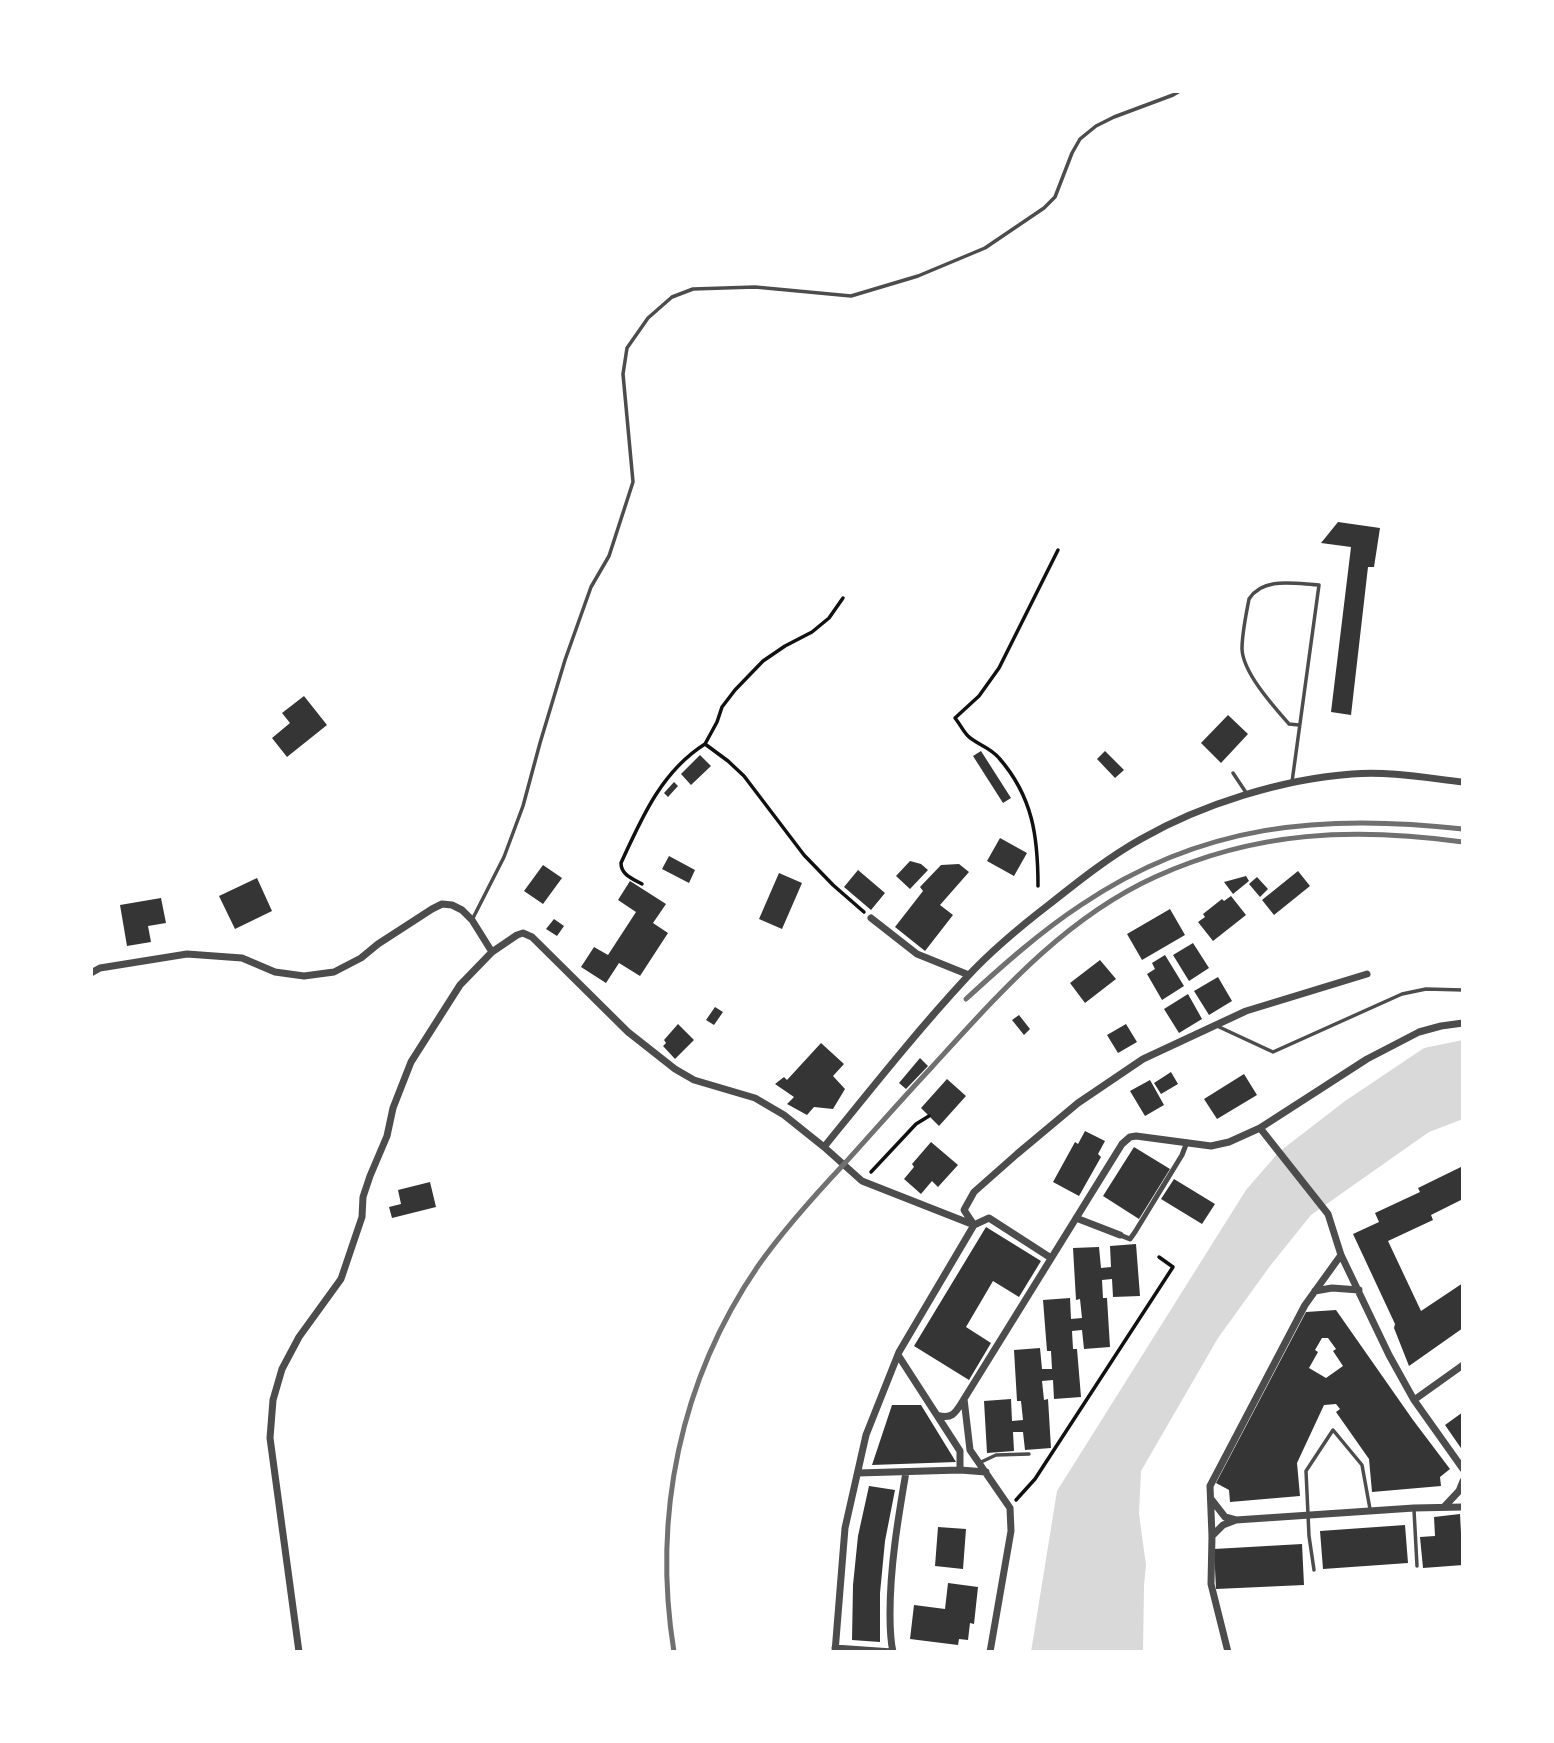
<!DOCTYPE html>
<html>
<head>
<meta charset="utf-8">
<style>
	body { margin:0 }
	#map { position:relative; width:1554px; height:1743px; overflow:hidden; background:#fff; font-family:Barlow,sans-serif }
	canvas { display:block }
	.frame { position:absolute; inset:0; border:93px solid #fff; pointer-events:none }
</style>
</head>
<body>
<div id="map">
<canvas width="1554" height="1743"></canvas>
<div class="frame"></div>
</div>
<script>
const ctx = document.querySelector('canvas').getContext('2d');
ctx.lineJoin = 'round';
function fill(path, color) { ctx.fillStyle = color; ctx.fill(path, 'evenodd'); }
function trace(path, color, width, dash) { ctx.strokeStyle = color; ctx.lineWidth = width; ctx.lineCap = dash ? 'butt' : 'round'; ctx.setLineDash(dash || []); ctx.stroke(path); }
fill(new Path2D(`
	M1463,1040V1119L1429,1132L1311,1215L1270,1266L1218,1338L1141,1471L1139,1514L1146,1565L1144,1585L1143,1652H1031L1057,1491L1246,1190L1279,1152L1345,1101L1424,1048Z`), '#d9d9d9');
fill(new Path2D(`
	M1338,522L1380,528L1374,567H1368L1351,715L1331,712L1351,547L1321,543Z
	M304,696L327,725L287,757L272,738L290,723L282,713Z
	M1228,715L1248,734L1221,763L1201,743Z
	M981,751L1011,798L1003,803L973,756Z
	M1105,751L1124,770L1115,778L1097,759Z
	M700,755L711,766L691,785L681,774Z
	M674,782L678,786L668,797L664,793Z
	M1000,838L1027,853L1014,876L987,861Z
	M669,856L695,870L689,883L662,869Z
	M910,861L921,864L928,870L910,889L896,876Z
	M959,864L969,872L940,905L953,915L925,951L895,927L923,891L920,887L941,865Z
	M543,865L562,878L543,904L524,891Z
	M858,870L885,893L871,910L844,887Z
	M1298,871L1310,886L1274,915L1262,900Z
	M779,873L802,883L782,929L759,919Z
	M1246,876L1249,881L1233,894L1224,882Z
	M1257,877L1268,889L1260,897L1249,884Z
	M257,878L272,911L235,929L219,896Z
	M630,881L666,904L653,923L668,933L640,976L619,963L606,983L581,967L594,947L608,955L636,912L618,900Z
	M1231,896L1246,915L1213,941L1198,922L1205,917L1203,914L1222,899L1224,901Z
	M161,898L166,923L148,926L151,942L127,946L120,905Z
	M1170,909L1185,935L1142,960L1127,934Z
	M554,919L564,926L557,936L546,929Z
	M1193,943L1209,968L1189,981L1173,955Z
	M1165,955L1184,986L1162,1000L1147,974L1155,969L1152,963Z
	M1100,960L1116,979L1085,1003L1070,983Z
	M1218,977L1232,1001L1209,1015L1194,991Z
	M1188,994L1202,1019L1179,1033L1164,1009Z
	M715,1007L723,1012L714,1025L706,1020Z
	M1019,1015L1030,1029L1024,1035L1012,1020Z
	M678,1024L694,1040L675,1059L663,1046L666,1043L664,1040Z
	M1126,1024L1137,1042L1118,1053L1107,1035Z
	M821,1043L844,1064L833,1076L845,1089L833,1109L814,1107L807,1115L787,1104L794,1097L775,1084L784,1077L787,1080Z
	M920,1058L928,1066L906,1089L899,1083Z
	M1171,1072L1178,1084L1161,1094L1154,1083Z
	M1244,1074L1257,1095L1217,1119L1204,1099Z
	M947,1079L966,1096L939,1126L921,1108Z
	M1150,1080L1164,1105L1145,1116L1130,1091Z
	M1085,1131L1105,1141L1098,1154L1101,1157L1079,1196L1053,1182L1075,1142L1078,1144Z
	M931,1142L958,1165L938,1187L932,1181L921,1194L904,1179L914,1167L912,1164Z
	M1134,1147L1170,1169L1139,1219L1103,1196Z
	M1463,1166V1199L1431,1215L1433,1220L1388,1241L1421,1311L1463,1283V1328L1409,1366L1394,1328L1395,1324L1353,1234L1379,1222L1375,1213L1420,1192L1418,1188Z
	M1174,1179L1215,1204L1202,1224L1161,1199Z
	M430,1182L436,1207L392,1218L389,1207L401,1204L398,1190Z
	M986,1227L1041,1261L1019,1297L993,1281L966,1327L991,1343L969,1380L914,1346Z
	M1136,1244L1140,1296L1113,1297L1112,1279L1102,1280L1103,1298H1107L1110,1347L1084,1349L1082,1330L1072,1331L1073,1349H1077L1081,1397L1054,1399L1053,1380L1042,1381L1044,1400L1048,1399L1051,1448L1025,1450L1023,1432H1013L1014,1451L987,1453L984,1401L1011,1399L1012,1421L1023,1420L1021,1401H1017L1014,1350L1040,1348L1042,1369H1052L1051,1351H1047L1043,1300L1070,1298L1071,1319L1082,1318L1080,1299L1076,1300L1073,1248L1099,1247L1101,1268L1111,1267L1110,1246Z
	M1336,1310L1413,1420L1450,1469L1440,1477L1441,1486L1372,1492L1369,1459L1336,1412L1340,1409L1336,1404L1324,1405L1297,1463L1300,1496L1230,1502L1229,1490L1216,1483L1306,1312ZM1322,1338H1328L1336,1349L1333,1351L1343,1366L1326,1378L1309,1368L1318,1352L1315,1350Z
	M892,1405H921L956,1462L872,1465Z
	M1463,1412V1451L1445,1425Z
	M869,1486L895,1490L885,1541L880,1593V1642L852,1640L853,1585L858,1536Z
	M1460,1514L1461,1533H1463V1565L1423,1568L1420,1537L1435,1536L1434,1517Z
	M1405,1525L1408,1563L1323,1569L1320,1531Z
	M938,1527L966,1529L963,1569L935,1566Z
	M1302,1544L1304,1585L1216,1589L1214,1549Z
	M948,1583L978,1587L974,1624L970,1623L968,1640L959,1639L958,1645L910,1639L914,1605L945,1609Z`), '#353535');
trace(new Path2D(`
	M705,744L717,722L722,707L735,690L763,661L785,646L812,632L829,618L843,598
	M642,884C633,879 621,875 621,863C642,817 662,771 705,744L728,761L744,776L804,855L833,885L864,912
	M1038,886C1038,837 1033,797 999,758C990,747 976,744 968,736C963,731 960,724 955,718L979,696L999,668L1058,550
	M871,1172L916,1124L929,1116
	M1016,1500L1035,1479L1173,1267L1159,1257`), '#111', 3.5);
trace(new Path2D(`
	M1233,773L1247,794
	M1292,782L1319,585C1296,584 1263,576 1249,599C1246,615 1242,633 1242,649C1243,673 1274,707 1289,724L1299,725
	M473,918L504,857L523,806L540,743L565,660L591,587L609,556L633,482L623,374L627,348L648,318L672,297L693,289L755,287L851,296L918,276L985,248L1044,208L1055,197L1072,153L1080,139L1096,126L1114,117L1173,95L1180,91
	M1217,1026L1273,1052L1402,994L1426,989L1463,990
	M979,1463L996,1455L1029,1454
	M1414,1510L1417,1566
	M1314,1570L1309,1536L1306,1471L1333,1430L1362,1465L1370,1509`), '#4c4c4c', 3.5);
trace(new Path2D(`
	M1120,1235L1130,1239L1135,1232L1182,1155L1187,1142`), '#4c4c4c', 5);
trace(new Path2D(`
	M871,918L917,954L969,975
	M91,973L100,968L187,954L242,958L275,972L304,976L334,972L361,958L378,944L432,909L442,904L452,905L462,910L472,920L492,952
	M1260,1128L1328,1214L1341,1255L1389,1355L1414,1400L1463,1469
	M824,1147C871,1089 917,1031 967,977C992,950 1021,926 1051,903C1080,880 1109,857 1141,839C1202,804 1283,779 1352,774C1389,771 1427,778 1463,782
	M1076,1218L1120,1235
	M974,1225L964,1210L974,1192L1017,1154L1078,1103L1143,1059L1246,1011L1367,974
	M974,1225L989,1218L1051,1258
	M1315,1291L1332,1288L1359,1290
	M898,1355L960,1451V1470
	M1414,1400L1463,1365
	M937,1415C953,1420 956,1412 964,1399
	M858,1473L960,1470L986,1472
	M1211,1499L1225,1517L1236,1520
	M1444,1507L1459,1491L1463,1481
	M1212,1536L1223,1525L1236,1520L1414,1508L1463,1507
	M835,1648L892,1652
	M299,1652L270,1438L273,1400L282,1369L299,1337L341,1279L362,1217L363,1197L370,1176L387,1136L393,1108L411,1062L460,985L492,952L517,935L523,933L532,937L628,1032L675,1069L694,1080L755,1098L784,1115L824,1147L862,1181L974,1225
	M835,1652L845,1528L866,1435L899,1352L974,1225
	M893,1652C890,1639 890,1627 890,1614C890,1566 898,1519 906,1472
	M990,1652L1011,1531L1010,1508L970,1450L964,1399L1122,1144L1130,1137L1136,1136L1211,1146L1229,1142L1260,1128L1367,1059L1419,1032L1441,1026L1463,1023
	M1228,1652L1211,1584L1212,1536L1210,1486L1305,1305L1341,1255`), '#4c4c4c', 7);
trace(new Path2D(`
	M966,999C1002,966 1040,932 1081,905C1201,824 1322,813 1463,829
	M674,1652C652,1516 680,1380 758,1266C784,1229 814,1196 845,1163C874,1131 902,1099 931,1068C998,995 1063,919 1155,877C1256,831 1354,827 1463,842`), '#707070', 5);
</script>
</body>
</html>
